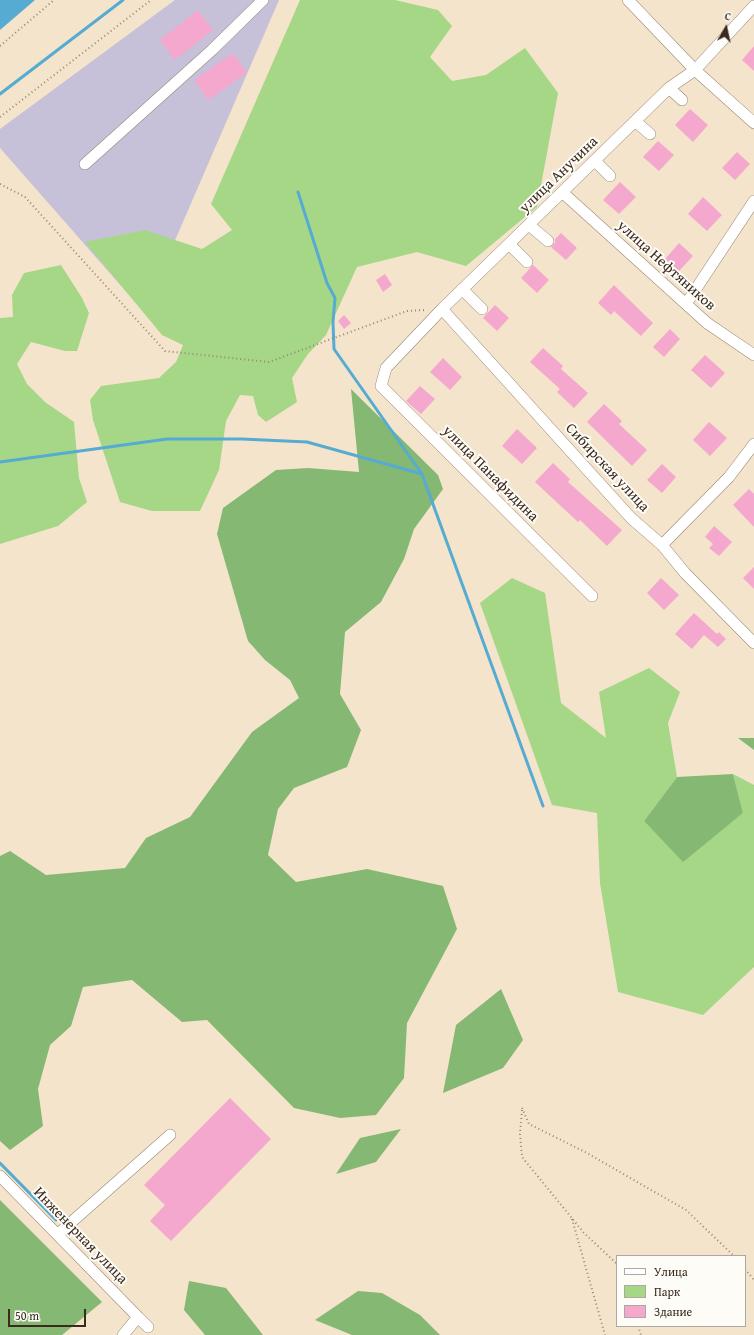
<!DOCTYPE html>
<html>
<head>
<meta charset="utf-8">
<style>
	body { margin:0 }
	#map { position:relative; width:754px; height:1335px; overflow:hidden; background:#f4e4cb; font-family:"Gentium Book Plus",serif }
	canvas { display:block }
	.legend { position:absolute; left:616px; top:1255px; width:130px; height:72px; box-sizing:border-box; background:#fdfcf7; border:1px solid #afa8a0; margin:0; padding:5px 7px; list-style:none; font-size:12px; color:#3b2a1e }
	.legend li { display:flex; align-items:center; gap:8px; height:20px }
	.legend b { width:20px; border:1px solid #afa8a0 }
	.north { position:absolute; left:706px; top:8px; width:40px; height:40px; -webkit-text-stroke:3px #fdfcf7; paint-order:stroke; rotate:9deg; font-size:11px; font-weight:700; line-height:16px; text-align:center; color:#3b2a1e }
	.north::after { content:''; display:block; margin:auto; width:14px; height:18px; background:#3b2a1e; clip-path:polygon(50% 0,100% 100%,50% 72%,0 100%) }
	.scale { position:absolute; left:8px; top:1309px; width:78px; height:18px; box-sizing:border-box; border:2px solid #3b2a1e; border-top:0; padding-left:5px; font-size:12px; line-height:14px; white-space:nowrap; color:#3b2a1e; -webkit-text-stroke:3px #fdfcf7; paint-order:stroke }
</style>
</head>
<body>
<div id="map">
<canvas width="754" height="1335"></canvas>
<ul class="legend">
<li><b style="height:5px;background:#fff"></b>Улица</li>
<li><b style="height:11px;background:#a5d786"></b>Парк</li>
<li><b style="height:11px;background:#f5a8cd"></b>Здание</li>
</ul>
<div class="north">С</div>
<div class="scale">50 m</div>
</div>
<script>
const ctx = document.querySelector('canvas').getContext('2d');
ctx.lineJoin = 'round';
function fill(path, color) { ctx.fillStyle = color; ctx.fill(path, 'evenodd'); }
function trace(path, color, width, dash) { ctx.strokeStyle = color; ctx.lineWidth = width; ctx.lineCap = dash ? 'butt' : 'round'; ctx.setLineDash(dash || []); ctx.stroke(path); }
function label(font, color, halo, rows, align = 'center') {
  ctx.font = font + ' "Gentium Book Plus",serif'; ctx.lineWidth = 4; ctx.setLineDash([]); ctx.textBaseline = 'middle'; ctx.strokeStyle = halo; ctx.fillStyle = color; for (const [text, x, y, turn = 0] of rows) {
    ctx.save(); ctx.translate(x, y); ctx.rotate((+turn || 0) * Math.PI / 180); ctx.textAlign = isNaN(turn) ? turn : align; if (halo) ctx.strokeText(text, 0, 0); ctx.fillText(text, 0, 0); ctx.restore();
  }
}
fill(new Path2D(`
	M175,0H279L144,312L0,148V129Z`), '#c6c0d9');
fill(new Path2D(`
	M300,0H395L438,10L452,26L430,57L452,81L486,75L525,48L558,93L537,207L466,266L417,252L357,267L326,335L308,354L292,378L297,402L266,422L258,415L253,396L240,395L226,421L219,470L200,511H152L120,502L93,420L90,400L101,386L159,378L176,362L183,345L162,335L85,242L145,230L202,249L232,230L211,204Z
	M61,265L82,298L89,313L77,351H65L31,342L17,364L27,384L45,402L74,422L79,478L87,502L58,526L0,544V318L13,317L12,295L24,273Z
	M512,578L545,593L561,703L606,738L599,692L649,668L680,692L668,723L677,777L644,821L683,861L743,813L733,774L754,785V967L703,1015L618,992L600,883L597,813L552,805L480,603Z`), '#a5d786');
fill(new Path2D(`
	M351,389L438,475L443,489L414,529L404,559L381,602L345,632L340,694L361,730L347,767L294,788L278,809L268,855L296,882L367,869L443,886L457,929L407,1023L404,1078L376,1115L340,1118L294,1108L207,1020L182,1022L132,980L83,987L71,1026L50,1045L38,1089L43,1126L10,1150L0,1141V856L10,851L46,875L125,868L146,838L190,817L252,732L299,698L290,680L265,660L248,641L217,534L223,508L276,470L308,468L359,472Z
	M738,738H754V750Z
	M733,774L743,813L683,862L644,821L677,777Z
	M501,989L523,1040L503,1068L443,1093L456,1025Z
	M401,1129L376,1162L336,1174L360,1138Z
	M0,1200L102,1302L62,1335H0Z
	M189,1281L226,1288L263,1335H205L184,1310Z
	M358,1291L382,1293L420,1315L440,1335H352L315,1320Z`), '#84b873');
fill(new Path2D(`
	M0,0H35L0,30Z`), '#56abd2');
trace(new Path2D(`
	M0,94L123,0
	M298,192L327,283L335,298L333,322L334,349L422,474L543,806
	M0,462L167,439H242L307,442L422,474
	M0,1163L56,1220`), '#56abd2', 3);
fill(new Path2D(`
	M198,10L213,30L175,60L160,40Z
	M754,46V71L742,60Z
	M233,53L247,73L208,100L194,80Z
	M690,109L708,125L693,142L675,125Z
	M658,141L674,155L659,171L643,157Z
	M737,152L750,164L735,180L722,168Z
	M620,182L636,197L619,214L603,200Z
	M703,197L722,215L707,231L688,214Z
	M561,233L577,248L566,260L551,247L555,243V239Z
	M679,243L693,256L679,271L665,259Z
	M533,265L549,280L537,293L521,278Z
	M385,274L392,285L383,292L376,280Z
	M614,285L653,323L641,336L614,311L611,315L598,303Z
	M495,305L509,318L497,331L483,318Z
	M344,315L351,323L344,329L338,321Z
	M670,329L680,339L664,357L653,347Z
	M543,348L563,366L561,369L588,393L574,408L557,392L560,389L530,362Z
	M705,355L725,373L711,388L691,370Z
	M443,358L462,377L450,390L430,372Z
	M420,386L435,399L421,414L406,401Z
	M604,404L622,421L619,424L647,450L632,466L587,422Z
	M709,422L727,438L710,456L693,440Z
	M517,429L537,448L522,464L502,446Z
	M553,463L570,479L568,482L622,530L607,546L580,520L578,522L535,482Z
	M662,464L676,477L662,493L647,480Z
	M749,489L754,494V527L733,505Z
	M714,526L732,542L719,556L709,548L713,544L705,537Z
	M754,567V589L743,578Z
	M661,578L679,595L664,610L647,593Z
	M694,613L717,634L719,632L726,639L718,647L704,635L692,649L675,634Z
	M230,1098L271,1139L171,1241L150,1221L165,1205L144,1185Z`), '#f5a8cd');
const minor = new Path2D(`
	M628,0L695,70L754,123
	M669,88L682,100
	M635,121L650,134
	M595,161L610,176
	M85,164L212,50L263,0
	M562,192L707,323L754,355
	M529,225L548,241
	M509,244L527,262
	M462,289L482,309
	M686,304L754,201
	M442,309L631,518L662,545L685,573L754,643
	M662,545L729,477L754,444
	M592,596L381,386L386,368L442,309L669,88L695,70L754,6
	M0,1176L138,1317L123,1335
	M58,1234L170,1135
	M138,1317L148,1327`);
trace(minor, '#988774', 12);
trace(new Path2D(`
	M0,46L54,0
	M0,117L151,0
	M0,184L25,197L165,351L269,362L407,311L426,310
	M522,1108L529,1124L587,1153L686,1210L734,1256
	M522,1110L520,1134L522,1157L584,1233L617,1264
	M572,1219L605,1335
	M745,1269L754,1280
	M638,1326L641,1335`), '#988774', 2, [1, 3]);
trace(minor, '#fff', 11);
label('15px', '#3b2a1e', '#fdfcf7', [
	["улица Анучина",559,175,-44],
	["улица Нефтяников",666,266,42],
	["Сибирская улица",607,468,47],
	["улица Панафидина",490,474,45],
	["Инженерная улица",80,1236,46]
]);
</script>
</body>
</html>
